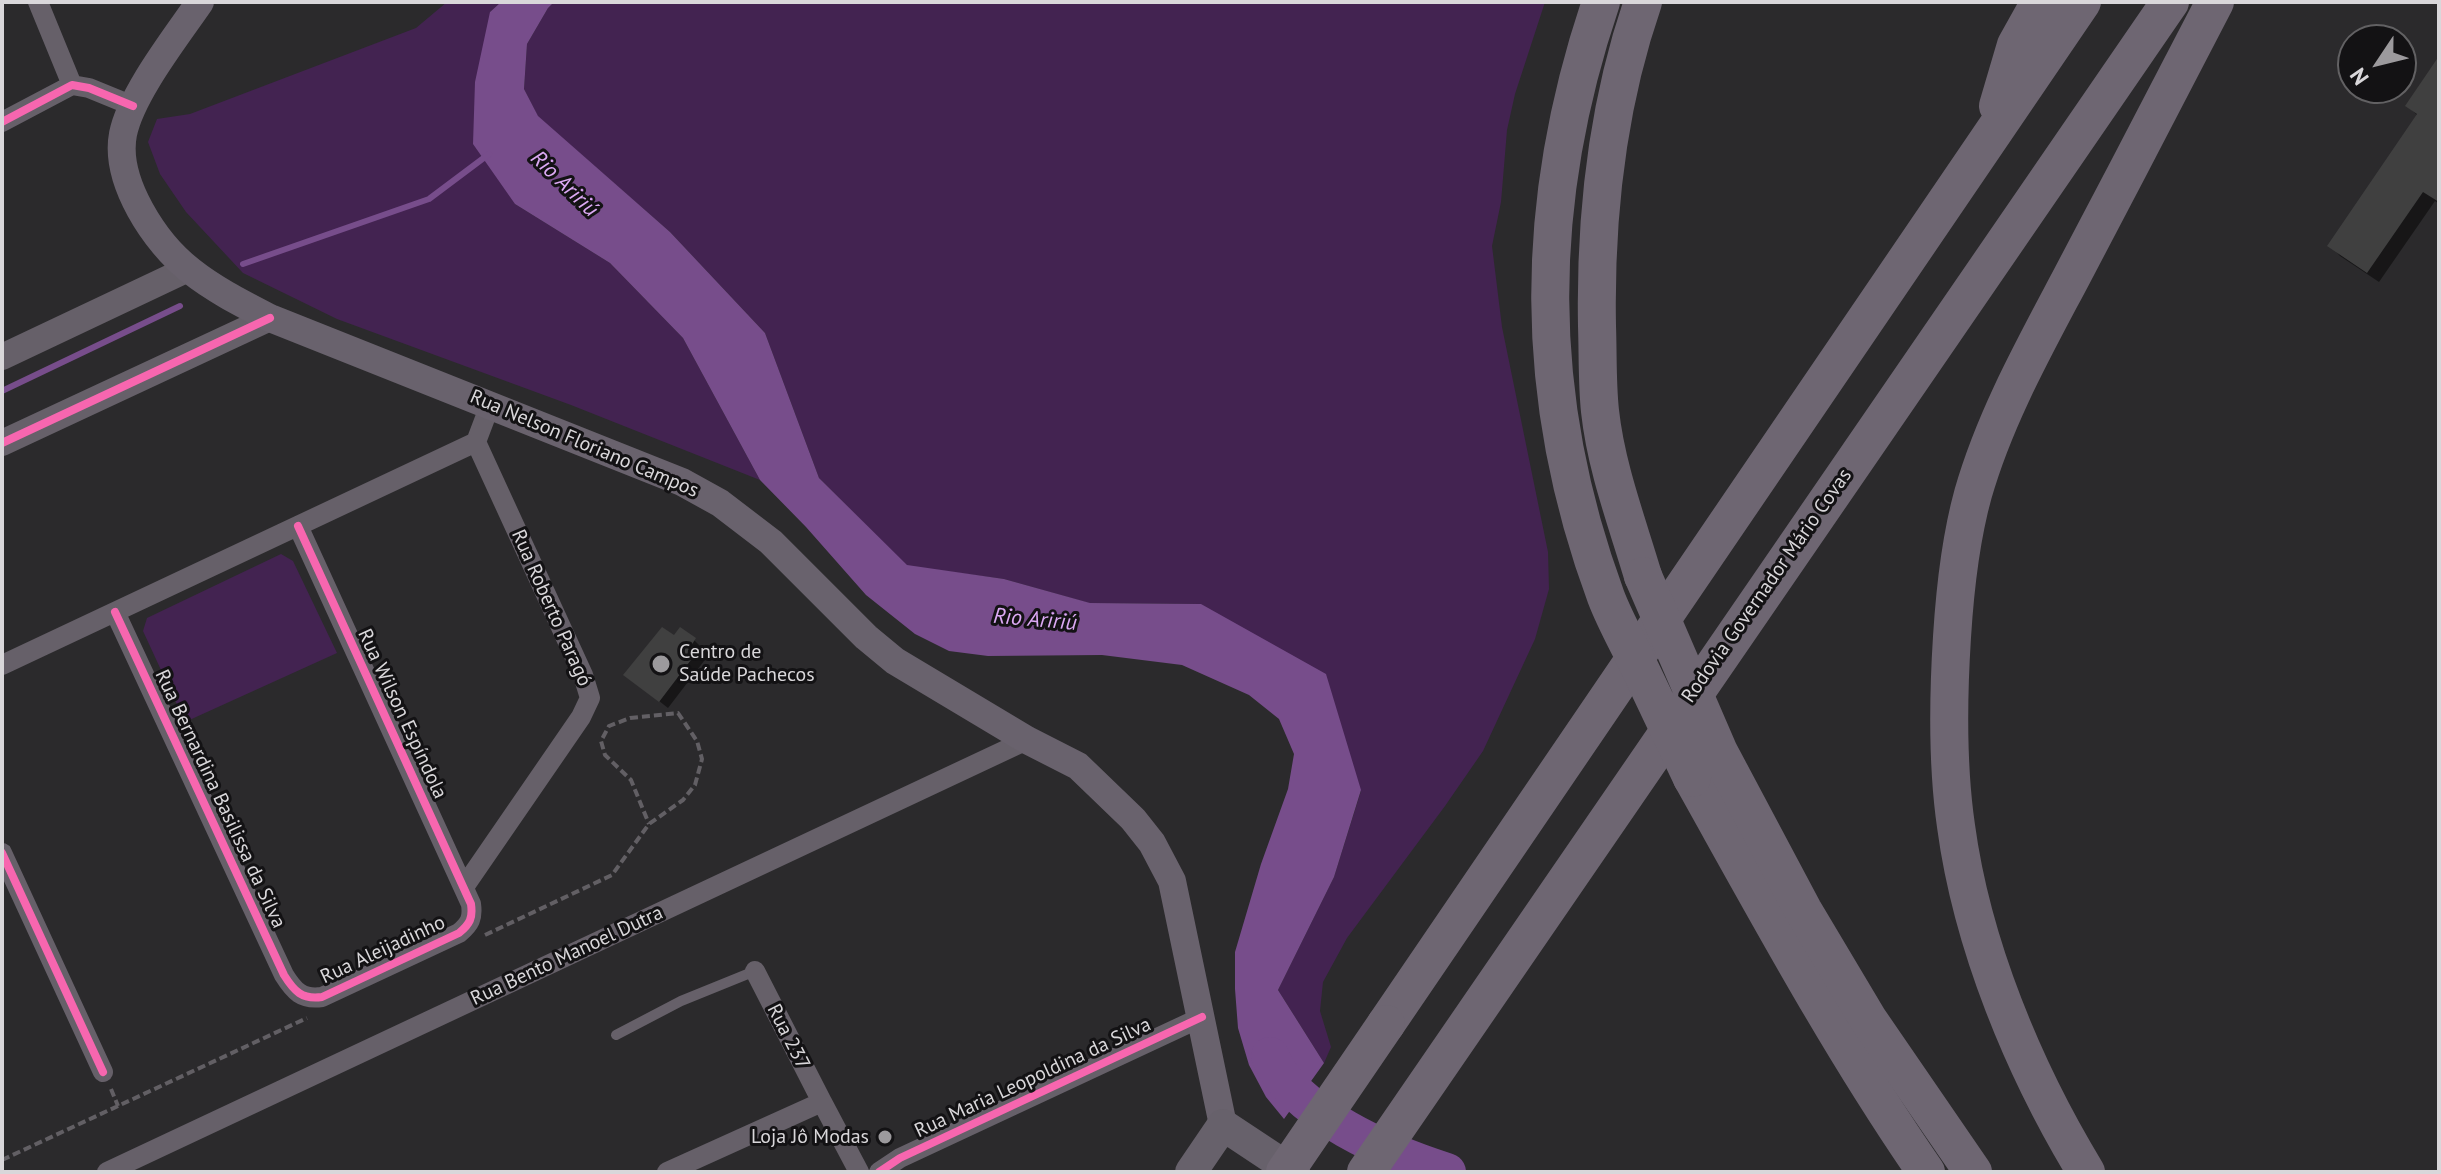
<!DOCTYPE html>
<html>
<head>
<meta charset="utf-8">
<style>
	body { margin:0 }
	#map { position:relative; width:2441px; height:1174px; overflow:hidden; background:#2b2a2c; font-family:"PT Sans",sans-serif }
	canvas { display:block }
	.frame { position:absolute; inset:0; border:4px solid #d9d7da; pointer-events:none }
	.north { position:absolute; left:2337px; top:24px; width:80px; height:80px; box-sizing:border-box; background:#131214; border:2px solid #626163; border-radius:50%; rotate:235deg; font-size:22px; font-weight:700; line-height:32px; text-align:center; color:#d9d7da }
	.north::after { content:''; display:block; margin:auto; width:28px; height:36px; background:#9c9a9d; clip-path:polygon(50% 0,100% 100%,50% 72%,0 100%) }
</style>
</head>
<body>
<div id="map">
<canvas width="2441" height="1174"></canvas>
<div class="frame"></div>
<div class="north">N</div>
</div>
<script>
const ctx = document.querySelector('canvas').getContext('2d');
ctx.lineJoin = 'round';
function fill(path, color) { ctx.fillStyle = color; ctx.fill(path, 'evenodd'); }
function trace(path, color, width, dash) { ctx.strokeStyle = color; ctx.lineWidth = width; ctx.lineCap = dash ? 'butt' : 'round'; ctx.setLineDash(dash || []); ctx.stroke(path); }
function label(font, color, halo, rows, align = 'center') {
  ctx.font = font + ' "PT Sans",sans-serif'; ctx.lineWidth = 6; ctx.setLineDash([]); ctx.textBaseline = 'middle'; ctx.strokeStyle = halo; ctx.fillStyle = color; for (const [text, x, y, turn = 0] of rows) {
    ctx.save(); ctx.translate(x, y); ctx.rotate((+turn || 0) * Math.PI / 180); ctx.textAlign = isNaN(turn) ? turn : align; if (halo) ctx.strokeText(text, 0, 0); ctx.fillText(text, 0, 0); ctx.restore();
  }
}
fill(new Path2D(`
	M447,2H501L490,12L515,204L610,263L683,338L760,480L571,405L337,319L243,273L186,212L160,174L148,142L157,119L190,114L416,28Z
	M554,2H1545L1515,94L1507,130L1501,202L1492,246L1502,327L1548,552L1549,589L1535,639L1483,751L1445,806L1347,938L1323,982L1320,1011L1331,1047L1324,1063L1278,990L1334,877L1361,791L1201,604L1089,603L1004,579L907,566L819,478L765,333L670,232L538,117L524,89L527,44L548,8Z
	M281,554L293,561L337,653L185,722L143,631L147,618Z`), '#432351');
fill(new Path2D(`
	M501,2H554L548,8L527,44L524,89L538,116L670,232L765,333L819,478L907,565L1004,579L1090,603L1201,604L1326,674L1361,790L1334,877L1278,990L1324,1063L1284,1119L1266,1097L1249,1065L1238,1028L1235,989V952L1261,864L1288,789L1294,754L1279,719L1249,695L1182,665L1102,655L988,656L949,651L915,634L866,595L806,527L760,480L683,338L610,263L515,204L473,144L475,82L490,12Z`), '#774d8b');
fill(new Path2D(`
	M2439,59V204L2435,201L2379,282L2340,256L2330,245L2418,116L2408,106Z
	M674,637L694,640L702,648L698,655L704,661L668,708L626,675Z`), '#0007');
trace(new Path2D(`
	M243,264L429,199L489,154
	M2,391L180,306`), '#774d8b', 6);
trace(new Path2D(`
	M1270,1056C1294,1114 1390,1154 1447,1172`), '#774d8b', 38);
fill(new Path2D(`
	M2439,56V202L2423,192L2367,273L2327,246L2417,114L2405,106Z
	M662,627L674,635L680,627L696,638L691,646L697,652L659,702L623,675Z`), '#404040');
trace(new Path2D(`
	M485,935L612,875L649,824L683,800L695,785L702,759L697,741L678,713L630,718L609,726L601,741L605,755L631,780L649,824
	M111,1089L118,1106
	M2,1160L307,1018`), '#625f64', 4, [8, 4]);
trace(new Path2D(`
	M616,1035L681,1001L755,971`), '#666069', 10);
trace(new Path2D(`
	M38,2L72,85
	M2,122L72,85L89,88L133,106
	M115,612L284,975C294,991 302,1000 322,997L459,933C470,924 473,918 471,904L298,526
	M2,665L476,442L490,405
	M2,853L103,1072
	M464,887L581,717L590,698L583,675L476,442
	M755,971L822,1102
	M107,1172L1027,740
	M667,1172L822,1102L859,1172
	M879,1172L900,1158L1202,1017`), '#666069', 20);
trace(new Path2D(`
	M2,357L188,269
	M2,443L270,318`), '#666069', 26);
trace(new Path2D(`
	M200,2C176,37 131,94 123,134C114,181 155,243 191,271C215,290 243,304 270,318L682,482L720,503L771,542L866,637L895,661L1027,740L1078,766L1133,819L1152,843L1172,881L1223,1125`), '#69626d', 28);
trace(new Path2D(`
	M1191,1172L1223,1125L1294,1172`), '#67616b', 32);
trace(new Path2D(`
	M1998,106L2016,45L2040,2
	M1643,576C1627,522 1606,467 1600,411C1597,383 1598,354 1597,326C1595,216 1607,106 1643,2
	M1692,778C1767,912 1839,1046 1926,1172
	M1386,1024L2082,2
	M1366,1172L2170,2
	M2086,1172C2024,1070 1972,945 1956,826C1947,764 1948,700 1952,637C1955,589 1960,541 1973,494C1995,417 2035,346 2072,276C2120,185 2168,93 2215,2`), '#6e6672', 38);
trace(new Path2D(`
	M1601,2C1533,203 1532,397 1606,597C1614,618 1625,638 1635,658C1654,698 1673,738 1692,778
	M1643,576L1719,752L1803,910L1868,1019L1973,1172
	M1285,1172L1386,1024`), '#6e6672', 38);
trace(new Path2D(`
	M2,122L72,85L89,88L133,106
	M2,443L270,318
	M115,612L284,975C294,991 302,1000 322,997L459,933C470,924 473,918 471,904L298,526
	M2,853L103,1072
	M879,1172L900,1158L1202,1017`), '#f766af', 8);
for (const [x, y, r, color] of [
	[661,664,10,"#9c9a9d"],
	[885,1137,8,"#9c9a9d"]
]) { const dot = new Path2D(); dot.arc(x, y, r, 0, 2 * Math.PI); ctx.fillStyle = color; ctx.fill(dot); trace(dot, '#131214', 3); }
label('20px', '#d9d7da', '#131214', [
	["Rua Nelson Floriano Campos",584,444,23],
	["Rodovia Governador Mário Covas",1767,586,-55],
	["Rua Roberto Paragó",551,608,66],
	["Rua Wilson Espíndola",402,714,65],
	["Rua Bernardina Basilissa da Silva",220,799,65],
	["Rua Aleijadinho",383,950,-25],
	["Rua Bento Manoel Dutra",567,956,-25],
	["Rua 237",788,1037,63],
	["Rua Maria Leopoldina da Silva",1033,1078,-25]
]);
label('20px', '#d9d7da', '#131214', [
	["Centro de",679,652],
	["Saúde Pachecos",679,675],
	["Loja Jô Modas",869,1137,"right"]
], 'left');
label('italic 22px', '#dca9f4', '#131214', [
	["Rio Aririú",564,184,44],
	["Rio Aririú",1035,620,5]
]);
</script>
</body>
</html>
